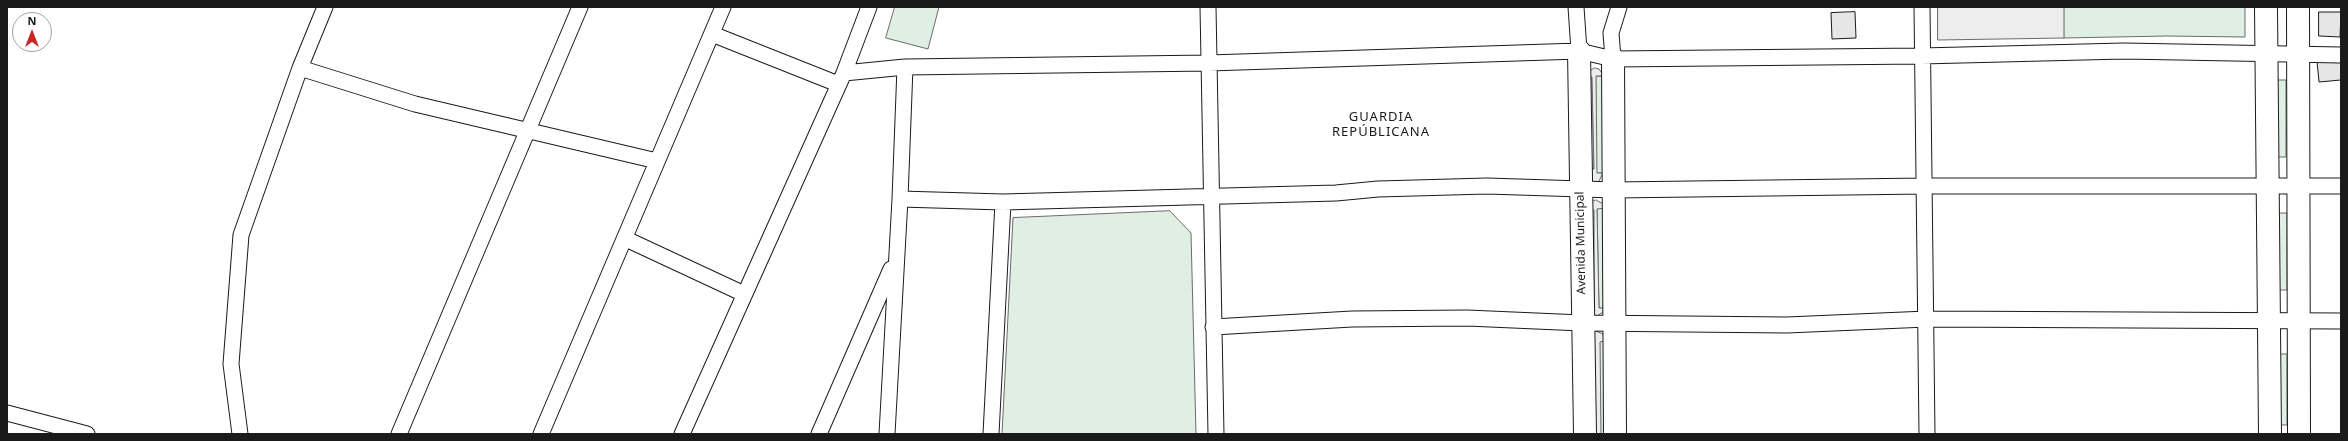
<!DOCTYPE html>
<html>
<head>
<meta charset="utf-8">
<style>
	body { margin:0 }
	#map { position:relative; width:2348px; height:441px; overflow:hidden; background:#fff; font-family:"Noto Sans",sans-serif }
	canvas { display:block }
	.frame { position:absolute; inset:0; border:8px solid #1a1a1a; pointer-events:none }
	.north { position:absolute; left:12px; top:12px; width:40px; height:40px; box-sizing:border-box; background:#fff; border:1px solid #a3a3a3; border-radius:50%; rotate:0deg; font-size:11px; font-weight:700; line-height:16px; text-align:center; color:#1a1a1a }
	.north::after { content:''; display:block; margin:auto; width:14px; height:18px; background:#c62828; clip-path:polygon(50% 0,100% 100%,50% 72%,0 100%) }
</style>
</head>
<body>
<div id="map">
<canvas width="2348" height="441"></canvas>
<div class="frame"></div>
<div class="north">N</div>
</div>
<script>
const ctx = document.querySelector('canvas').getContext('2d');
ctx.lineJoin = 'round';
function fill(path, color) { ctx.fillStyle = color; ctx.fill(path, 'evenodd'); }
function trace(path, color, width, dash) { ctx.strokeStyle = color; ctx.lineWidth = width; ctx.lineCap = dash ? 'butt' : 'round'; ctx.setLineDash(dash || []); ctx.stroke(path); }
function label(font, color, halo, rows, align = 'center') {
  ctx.font = font + ' "Noto Sans",sans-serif'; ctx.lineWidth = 3; ctx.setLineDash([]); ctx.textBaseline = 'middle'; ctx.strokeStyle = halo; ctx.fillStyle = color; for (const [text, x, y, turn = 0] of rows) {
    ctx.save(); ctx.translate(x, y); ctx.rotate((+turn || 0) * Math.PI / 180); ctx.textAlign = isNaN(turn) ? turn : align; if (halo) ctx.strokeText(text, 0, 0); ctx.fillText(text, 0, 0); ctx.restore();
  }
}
const green = new Path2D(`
	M895,7H939L928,49L886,38Z
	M2064,7H2245V37L2167,36L2064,38Z
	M1596,76H1604L1603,173H1597Z
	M1586,77H1592L1594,169H1588Z
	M2277,80H2286V157H2278Z
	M1605,208V308H1599L1597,209Z
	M1170,211L1191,233L1196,434H1002L1013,218Z
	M2279,213H2287V290H2279Z
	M1600,341H1605L1607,434H1601Z
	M2280,354H2287V425H2281Z`);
fill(green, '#e0efe3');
trace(green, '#6a6a6a', 1);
const parking = new Path2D(`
	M1938,7H2064V38L1938,40Z
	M1595,68L1599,69L1604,76H1596L1597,173H1603L1598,183L1590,182L1588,169H1594L1592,77H1586L1588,72Z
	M1596,200L1603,204L1605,208L1597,209L1599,308H1605L1603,312L1597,316L1593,315L1588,308H1594V210L1587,209L1592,202Z
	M1596,331L1603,334L1605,341L1600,342L1601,434H1596L1592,333Z`);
fill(parking, '#ededed');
trace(parking, '#6a6a6a', 1);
const building = new Path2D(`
	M1855,12L1856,38L1832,39L1831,13Z
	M2319,12H2341L2340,37L2319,36Z
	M2341,60V80L2319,82L2317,61Z`);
fill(building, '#e6e6e6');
trace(building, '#1a1a1a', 1);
const street = new Path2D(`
	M1208,7L1216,434
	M1576,7L1579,51
	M1922,7L1927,434
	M712,34L838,84
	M1613,59L1611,33L1619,7
	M300,68L415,104L657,161
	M844,73L905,67L1209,63L1579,51L1613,59L1921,56L2124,51L2341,55
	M900,199L1003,202L1336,193L1378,189L1487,186L1614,190L1925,186H2341
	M626,239L744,294
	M1213,327L1352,319L1467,318L1582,323L1787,325L1927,319L2341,321
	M7,413L87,434
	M240,434L231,364L241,235L300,68L325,7
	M399,434L580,7
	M541,434L723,7
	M682,434L844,73L869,7
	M819,434L891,269
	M887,434L900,199L905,67
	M991,434L1003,202`);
const secondary = new Path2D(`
	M2266,7L2270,434
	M2298,7L2299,434
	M1579,51L1585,434
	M1613,59L1615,434`);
trace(street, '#1a1a1a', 17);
trace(secondary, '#1a1a1a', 24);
trace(street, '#fff', 15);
trace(secondary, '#fff', 22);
label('12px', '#1a1a1a', '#fff', [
	["Avenida Municipal",1581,243,-91]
]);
ctx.letterSpacing = '1px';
label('13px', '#1a1a1a', '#fff', [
	["GUARDIA",1381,117],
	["REPÚBLICANA",1381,132]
]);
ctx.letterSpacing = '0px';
</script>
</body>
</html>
